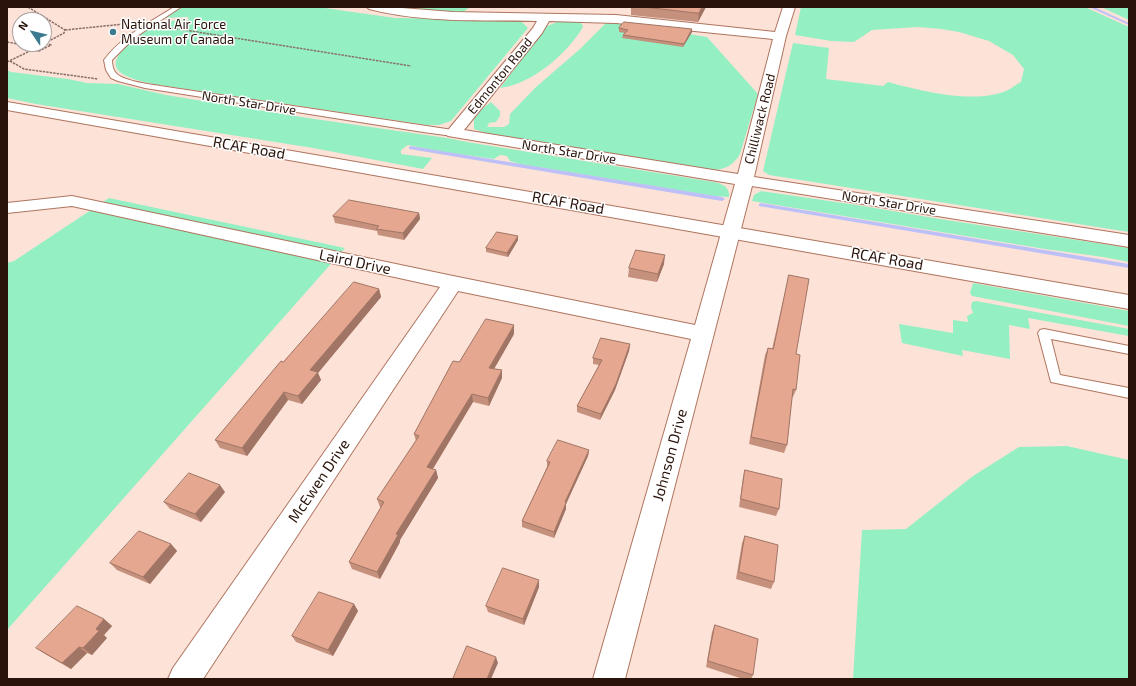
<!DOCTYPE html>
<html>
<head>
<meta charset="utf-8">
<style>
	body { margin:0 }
	#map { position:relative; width:1136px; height:686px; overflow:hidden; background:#fde2d8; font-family:"Exo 2",sans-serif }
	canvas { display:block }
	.frame { position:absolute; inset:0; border:8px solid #29130a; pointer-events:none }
	.north { position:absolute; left:12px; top:12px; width:40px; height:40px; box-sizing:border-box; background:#fff; border:1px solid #a9a19d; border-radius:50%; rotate:305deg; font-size:11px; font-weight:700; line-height:16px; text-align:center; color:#29130a }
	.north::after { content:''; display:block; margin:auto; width:14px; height:18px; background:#3b7a8f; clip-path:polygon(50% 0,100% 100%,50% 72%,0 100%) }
</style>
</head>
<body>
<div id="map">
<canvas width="1136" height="686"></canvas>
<div class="frame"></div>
<div class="north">N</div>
</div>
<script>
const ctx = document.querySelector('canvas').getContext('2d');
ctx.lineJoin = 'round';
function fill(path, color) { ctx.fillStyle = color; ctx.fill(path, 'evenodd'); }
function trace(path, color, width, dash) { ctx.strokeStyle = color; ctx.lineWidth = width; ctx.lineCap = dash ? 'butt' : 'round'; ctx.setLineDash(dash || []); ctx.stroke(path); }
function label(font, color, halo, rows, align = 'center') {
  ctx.font = font + ' "Exo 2",sans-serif'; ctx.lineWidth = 3; ctx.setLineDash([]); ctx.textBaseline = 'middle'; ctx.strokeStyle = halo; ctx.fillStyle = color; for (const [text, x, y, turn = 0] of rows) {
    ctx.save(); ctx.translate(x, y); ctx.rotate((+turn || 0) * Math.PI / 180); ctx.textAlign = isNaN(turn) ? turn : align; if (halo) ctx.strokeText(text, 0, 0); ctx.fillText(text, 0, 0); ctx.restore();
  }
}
fill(new Path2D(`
	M182,7H318L395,18L515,20L522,22L528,28L451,121L439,125H427L153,84C121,77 98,68 134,40C141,34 151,26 160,23C168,20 179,21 188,20L189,18L187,17L165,18Z
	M412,7H470L462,13L414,9Z
	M801,7H1085L1129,27V232L769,175L763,171L793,43L829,48L826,79L883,86L888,82C921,91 976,105 1008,90C1012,88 1017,84 1021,82L1024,69L1013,55L989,41L959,32L941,29L918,27L872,30L854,42L831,41L795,35Z
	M1101,7H1129V20Z
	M560,21L578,22L582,24L583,27C568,53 531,85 500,88L547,26Z
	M607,22H616L707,37L758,94L740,154C735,163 728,168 717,170L486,133L474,129V118L484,107L491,102L500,111V116L496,122L489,123L487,127H504L509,124L510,114L536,87L580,49Z
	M7,70L11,72L68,79L87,83L118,84L166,95L308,118L447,138L473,143L714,182C723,184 730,187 729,197L714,196L520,164L510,161L507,156L500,155L494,159L437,151L408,145L401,150V154L432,158L423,169L313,148L36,104L7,98Z
	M761,191L857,205L940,219L1129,248V262L1103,257L1045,249L752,201L754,195Z
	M109,198L345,248L7,630V263L14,261Z
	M973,283L1129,311V326L972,296L970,293Z
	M976,301L1129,329V336L1028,318L1030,329L1009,325L1010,359L962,350L963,356L902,343L899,324L953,333V320L968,322L967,316L973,313L971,307L972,302Z
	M1067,446L1129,460V679H853L862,530L906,529L973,476L1019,447Z`), '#94f0c3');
fill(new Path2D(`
	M1089,7H1094L1129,23V25Z
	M411,146L722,197L725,199L722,201L409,149V147Z
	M761,203L1129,264V268L759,206V204Z`), '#bdc0f7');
const service = new Path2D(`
	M174,7H181L134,38L112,60C112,64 113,69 115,72C121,81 149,84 160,86L453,130L457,133L453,136L423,132L145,88L118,81L111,78L106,70L104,60C122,36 149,23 174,7Z
	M1044,329L1129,346V354L1051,339L1060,375L1129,388V398L1051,382L1038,333L1040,330Z`);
const minor = new Path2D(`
	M367,7H389L453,12L616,15L775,32L783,7H795L786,36L754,177L1129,235V247L752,186L625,679H593L691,339L458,291L203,679H168L173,668L440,287L72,206L7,213V203L72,196L453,276L695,325L735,184L448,136L445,133L448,130L533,28L537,21C482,20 423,23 369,9ZM549,21L616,23L773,39L738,174L464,130L542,33Z`);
const secondary = new Path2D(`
	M7,102L1129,295V309L7,110Z`);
trace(service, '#af755f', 2);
trace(minor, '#af755f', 2);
trace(secondary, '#af755f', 2);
trace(new Path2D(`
	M28,7L65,30L64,33L47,42
	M172,28L411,66
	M65,30L124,24
	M7,42L29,46
	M33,44L27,47V50L39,51L51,45L44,42
	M10,61L24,69L98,79
	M7,62L30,51`), '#897067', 1.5, [2.5, 1]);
fill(service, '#fff');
fill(minor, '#fff');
fill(secondary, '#fff');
fill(new Path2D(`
	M631,7H706L698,22L631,15Z
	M619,28L692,29V32L683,47L622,38L623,35L625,33L619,32Z
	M419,213L420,219L404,240L378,235L377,231L335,223L333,216Z
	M518,240L508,257L486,252V248Z
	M664,264L657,282L628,277L629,268Z
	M789,275L796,354V390L793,397H792L787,445L784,453L749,444L765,355L768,348L772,349Z
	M379,289L381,297L318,373L321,380L302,404L288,400L247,456L220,448L215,440L283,362Z
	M514,334L494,369L502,370V378L489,406L473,402L433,469L436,470L438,478L400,540V542L380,579L352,569L349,562L381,507H380L377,499L416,441L414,434Z
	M630,344L629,351L615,390L600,420L577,412V406L599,365L593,364V358Z
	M589,450L588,456L566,504V509L554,538L522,527V521L547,467V461Z
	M745,470L779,509L776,516L739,507L743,478Z
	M225,492L201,522L170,509L164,502Z
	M745,536L774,582L771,589L736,579L742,543Z
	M171,544L177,551L150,584L117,570L110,563Z
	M539,587L524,625L488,612L486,606Z
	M354,604L358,611L333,656L296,642L292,636Z
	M104,619L112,626L104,635L107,638L92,655L87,653L71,669L45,654L36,648Z
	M715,625L753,675L751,679H743L706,667L712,632Z`), '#c5907c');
fill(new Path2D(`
	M702,7H706L698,22L699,13Z
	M692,29V32L683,47L684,44Z
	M419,213L420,219L404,240L403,233Z
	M518,236V240L508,257L507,253Z
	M665,255L664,264L657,282L658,274Z
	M379,289L381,297L318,373L321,380L302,404L298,396L310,370Z
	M514,325V334L490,376L489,368Z
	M630,344L629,351L615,390L600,420L601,414Z
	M502,370V378L489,406L488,398Z
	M284,392L288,400L247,456L242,448Z
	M472,394L473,402L429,475L427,467Z
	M589,450L588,456L566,504V509L554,538V532L565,502Z
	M436,470L438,478L400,540V542L380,579L377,572L396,534Z
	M220,485L225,492L201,522L195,514Z
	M171,544L177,551L150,584L143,577Z
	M539,580V587L524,625L523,619Z
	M354,604L358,611L333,656L328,650Z
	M104,619L112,626L104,635L96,629Z
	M99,631L107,638L92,655L83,648Z
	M79,647L87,653L71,669L62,663Z
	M496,657L498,663L491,679H487Z`), '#a07565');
const building = new Path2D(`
	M644,7H702L699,13Z
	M624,22L692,29L684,44L623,35L628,30L619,28Z
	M349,200L419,213L403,233L376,229L379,226L333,216Z
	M497,232L518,236L507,253L486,248Z
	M636,250L665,255L658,274L629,268Z
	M789,275L809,279L796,354L800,355L796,390L793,389L787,445L751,437L768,348L773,349Z
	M354,282L379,289L310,370L318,372L298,396L284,392L242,448L215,440L281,361L283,362Z
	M486,319L514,325L489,368L502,370L488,398L472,394L427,467L436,470L396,534L398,535L377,572L349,562L384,502L377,499L419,436L414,434L453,361L459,362Z
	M601,338L630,344L616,384L601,414L577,406L602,360L593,358Z
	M558,440L589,450L565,502L566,503L554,532L522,521L550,462L547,461Z
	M745,470L782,479L779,509L741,499Z
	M189,473L220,485L195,514L164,502Z
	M139,531L171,544L143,577L110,563Z
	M745,536L778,545L774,582L739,572Z
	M503,568L539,580L523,619L486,606Z
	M319,592L354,604L328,650L292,636Z
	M77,606L104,619L96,629L99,631L83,648L79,647L62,663L36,648Z
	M715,625L758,639L753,675L708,661Z
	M467,646L496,657L487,679H453Z`);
fill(building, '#e5a790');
trace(building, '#a07565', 1);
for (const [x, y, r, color] of [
	[113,32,4,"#3b7a8f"]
]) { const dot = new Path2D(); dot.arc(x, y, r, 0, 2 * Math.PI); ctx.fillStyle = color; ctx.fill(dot); trace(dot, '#fff', 1.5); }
label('13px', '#29130a', '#fff', [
	["National Air Force",121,25],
	["Museum of Canada",121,40]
], 'left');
label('13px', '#29130a', '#fff', [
	["Edmonton Road",500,76,-51],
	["North Star Drive",249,103,9],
	["Chilliwack Road",760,119,-76],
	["North Star Drive",569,152,9],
	["North Star Drive",889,203,9]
]);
label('15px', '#29130a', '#fff', [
	["RCAF Road",249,148,10],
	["RCAF Road",568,203,10],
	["RCAF Road",887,259,10],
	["Laird Drive",355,262,12],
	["Johnson Drive",670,455,-75],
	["McEwen Drive",319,481,-56]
]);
</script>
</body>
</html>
